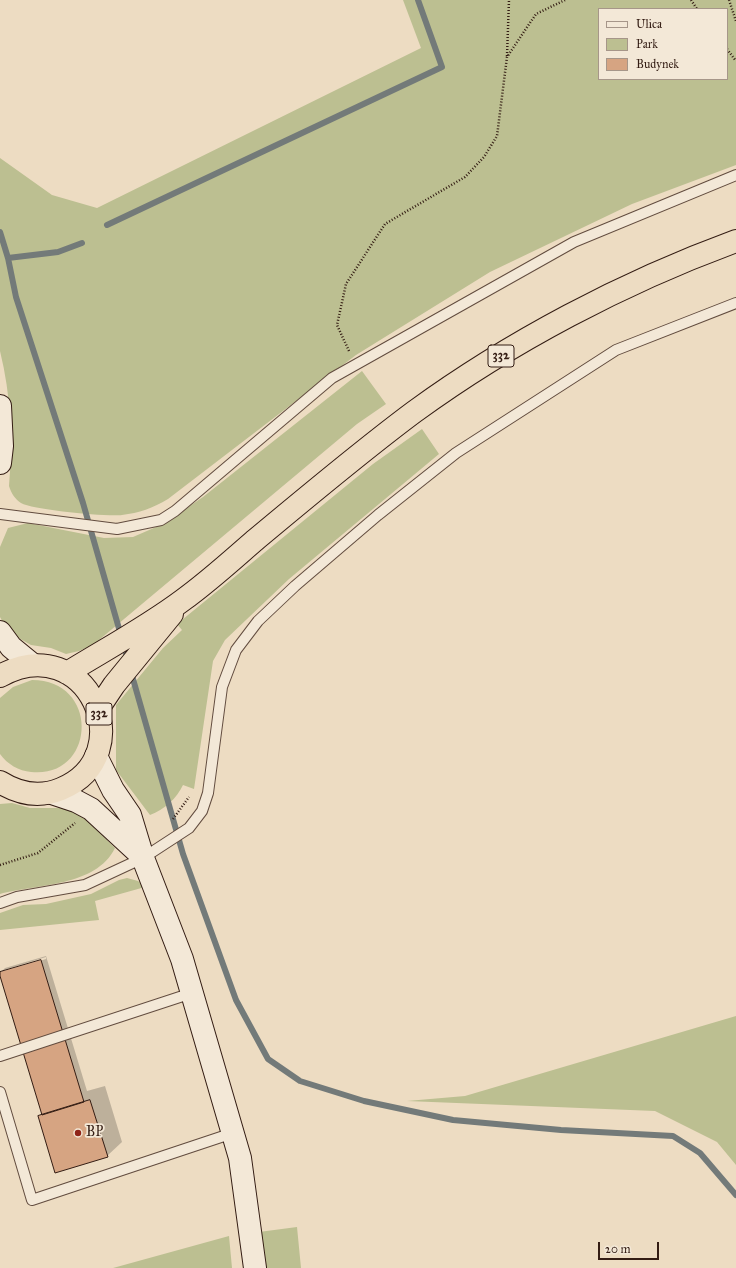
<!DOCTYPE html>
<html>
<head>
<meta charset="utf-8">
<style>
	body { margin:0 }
	#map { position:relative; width:736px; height:1268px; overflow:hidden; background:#eddcc2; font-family:"IM FELL Great Primer",serif }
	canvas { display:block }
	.legend { position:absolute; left:598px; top:8px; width:130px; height:72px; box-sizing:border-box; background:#f3e8d7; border:1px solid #a69689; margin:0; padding:5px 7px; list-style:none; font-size:12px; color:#331c13 }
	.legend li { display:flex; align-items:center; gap:8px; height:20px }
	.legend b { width:20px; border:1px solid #a69689 }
	.scale { position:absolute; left:598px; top:1242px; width:61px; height:18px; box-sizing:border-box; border:2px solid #331c13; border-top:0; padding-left:5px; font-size:12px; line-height:14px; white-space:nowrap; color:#331c13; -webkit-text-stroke:3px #f3e8d7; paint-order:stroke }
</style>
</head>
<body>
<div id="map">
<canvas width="736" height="1268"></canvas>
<ul class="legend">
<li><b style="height:5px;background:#f3e8d7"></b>Ulica</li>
<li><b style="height:11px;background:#bcbf91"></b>Park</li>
<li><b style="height:11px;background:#d6a482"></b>Budynek</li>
</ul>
<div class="scale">20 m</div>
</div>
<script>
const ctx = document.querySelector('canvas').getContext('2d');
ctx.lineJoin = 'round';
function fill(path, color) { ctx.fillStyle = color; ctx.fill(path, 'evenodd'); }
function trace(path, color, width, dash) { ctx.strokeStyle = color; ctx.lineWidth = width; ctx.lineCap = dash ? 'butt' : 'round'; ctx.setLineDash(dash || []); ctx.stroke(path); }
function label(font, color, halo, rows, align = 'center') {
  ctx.font = font + ' "IM FELL Great Primer",serif'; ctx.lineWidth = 3.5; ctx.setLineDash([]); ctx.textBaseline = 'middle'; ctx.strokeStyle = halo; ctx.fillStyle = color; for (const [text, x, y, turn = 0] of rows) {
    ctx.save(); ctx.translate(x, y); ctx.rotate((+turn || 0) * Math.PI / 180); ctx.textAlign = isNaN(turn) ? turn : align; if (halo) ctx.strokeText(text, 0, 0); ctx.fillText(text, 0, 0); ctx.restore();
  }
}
fill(new Path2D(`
	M403,0H736V165L632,204L490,272L356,355L168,499C153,508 139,513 122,515C107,517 33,510 21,503C15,499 11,493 9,486C13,440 11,396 0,351V158L52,195L97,208L421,48ZM599,9H727V79H599Z
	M362,371L386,404L357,424L93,645L79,651L66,654L51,648L31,645L8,632L0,617V547L8,528L28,523L104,538L133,537L163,524L203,497Z
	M422,429L439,454L289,579L225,640L213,661L194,789L183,785C177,798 164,810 150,815L116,770V705L163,648L182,630L177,624L373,464Z
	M32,680C101,680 96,779 31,772C19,771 7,764 0,754V698L13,687Z
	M12,803L30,808H64L79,812L115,848C96,887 36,884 0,894V804Z
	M127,878L138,881L145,887L95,901L99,920L0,930V913L23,905L46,904L91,894L119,880Z
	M736,1016V1165L717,1142L655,1111L407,1101L465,1096Z
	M297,1227L301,1268H264L259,1232Z
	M229,1236L232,1268H113Z`), '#bcbf91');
fill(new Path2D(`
	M46,956L87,1091L105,1086L122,1142L107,1156L39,1116L42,1113L0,973L5,968ZM46,957V959L4,972V970Z`), '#0003');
trace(new Path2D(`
	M107,225L442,67L418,0
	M0,232L8,258L16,297L83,503L128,660
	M8,258L58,252L82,243
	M131,672L183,854L236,1000L268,1059L300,1081L364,1101L453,1120L561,1130L673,1136L700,1153L736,1195`), '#737a79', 6);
const building = new Path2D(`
	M41,960L84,1102L42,1115L0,976V972Z
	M90,1100L108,1157L55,1173L38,1116Z`);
fill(building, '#d6a482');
trace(building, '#331c13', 1);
const lane = new Path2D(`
	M0,514L117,529L161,520L175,511L332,378L574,242L736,175
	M0,903L17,897L85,885L143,858L189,828L202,811L208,793L222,687L236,650L258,621L295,586L378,515L456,453L616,350L736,303
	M0,1056L192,993
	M0,1092L32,1200L233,1133`);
const secondary = new Path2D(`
	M0,406L2,446L0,463
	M0,632L11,647L33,665
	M96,756L113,790L130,815L143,858L182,959L240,1158L255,1268
	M52,793L76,801L91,809L143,857`);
const highway = new Path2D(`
	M67,673C106,649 147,627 183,600C208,582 231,561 254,541C307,497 359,453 414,412C510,342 624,282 736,241
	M0,676C87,628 143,755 61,789C39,798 19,794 0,782
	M98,709L114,685L172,614`);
trace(lane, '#624c3f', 12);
trace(secondary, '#331c13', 24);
trace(highway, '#331c13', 24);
trace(new Path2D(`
	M691,0L697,9
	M729,0L736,21
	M727,49L736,61
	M507,56L509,0
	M349,351L337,325L346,284L385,224L465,177L484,157L497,136L507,57L536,14L565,0
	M173,819L189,797
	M0,865L38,853L75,823`), '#331c13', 2.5, [1, 2]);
trace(lane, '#f3e8d7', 10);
trace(secondary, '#f3e8d7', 22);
trace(highway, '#eddcc2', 22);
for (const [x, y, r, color] of [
	[78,1133,4,"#8f2418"]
]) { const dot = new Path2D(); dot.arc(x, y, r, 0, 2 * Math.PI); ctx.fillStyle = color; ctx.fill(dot); trace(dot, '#f3e8d7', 1.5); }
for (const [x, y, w] of [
	[501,356,26],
	[99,714,26]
]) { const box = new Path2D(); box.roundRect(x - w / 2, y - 11, w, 22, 3); ctx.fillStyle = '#f3e8d7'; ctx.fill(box); trace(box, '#331c13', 1); }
label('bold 13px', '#331c13', null, [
	["332",501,356],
	["332",99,714]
]);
label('14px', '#331c13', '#f3e8d7', [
	["BP",86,1133]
], 'left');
</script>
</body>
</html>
